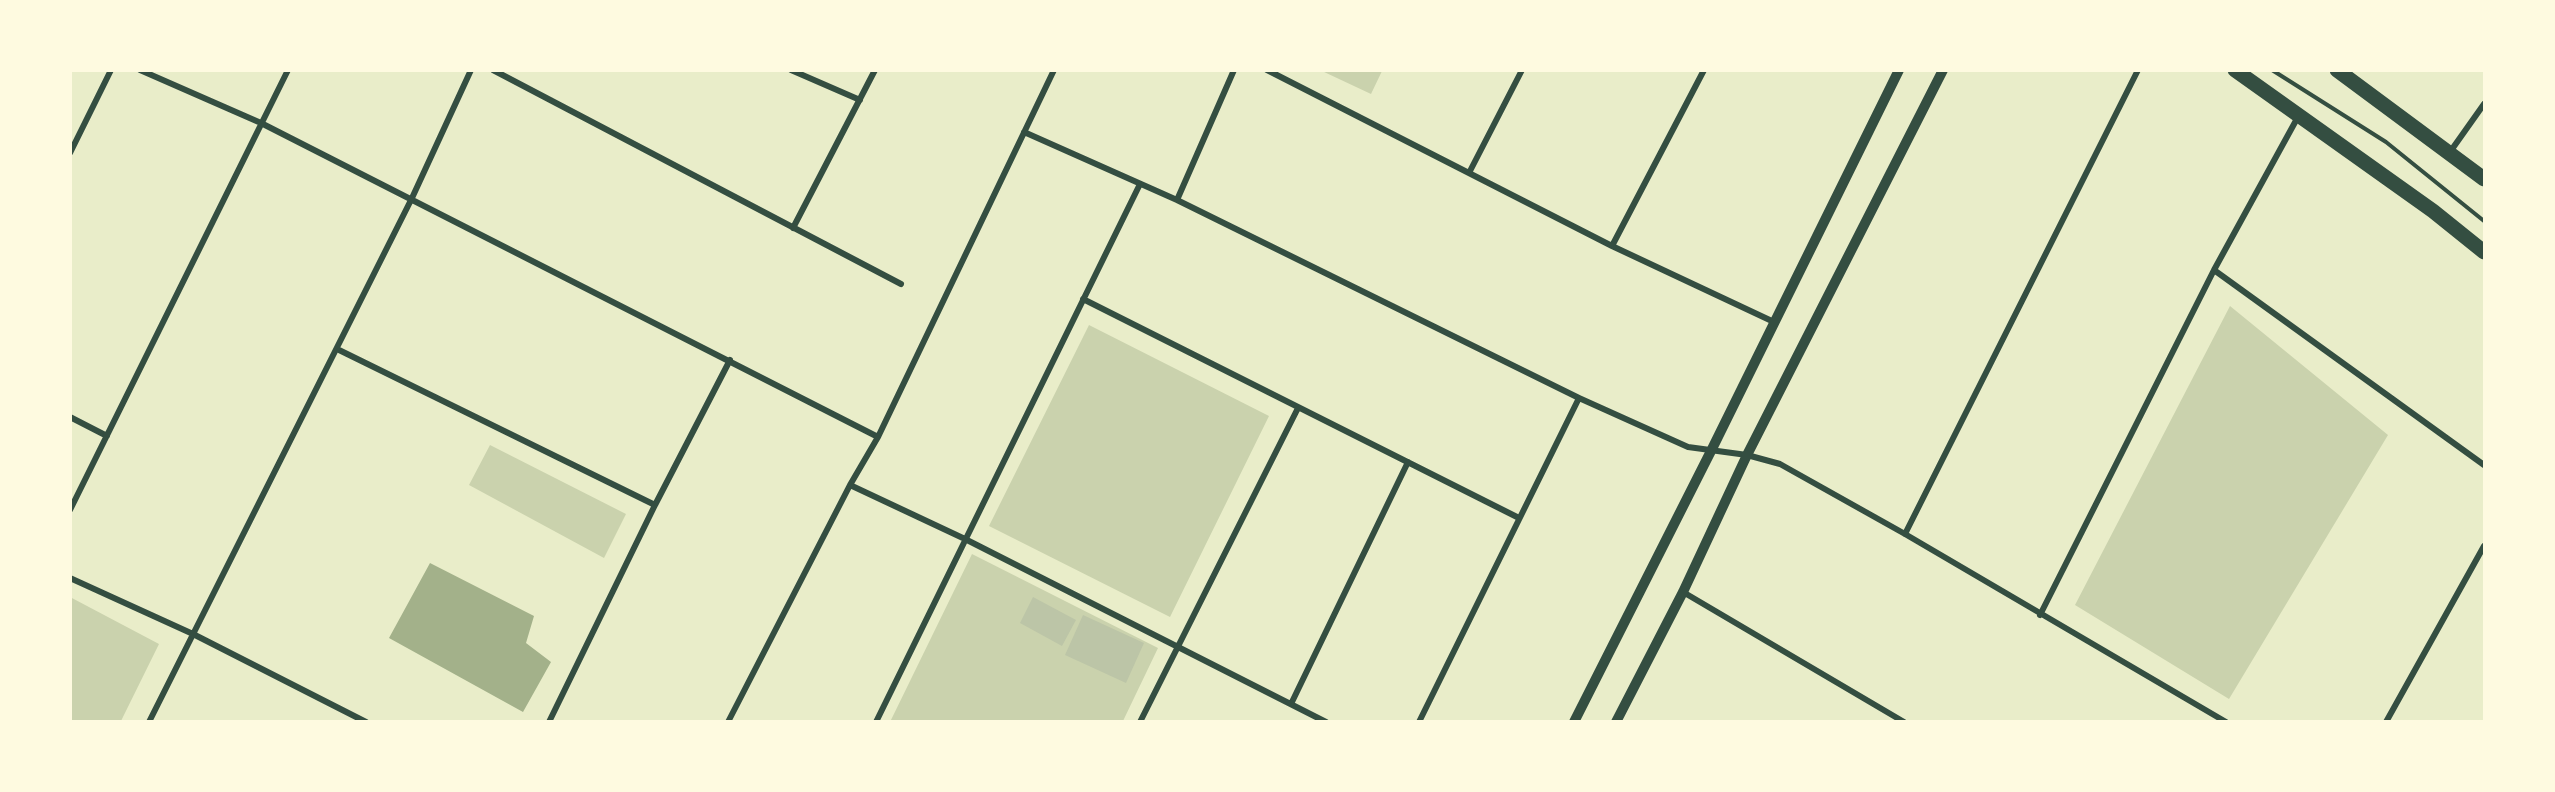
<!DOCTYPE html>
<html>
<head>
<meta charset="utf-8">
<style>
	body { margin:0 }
	#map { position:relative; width:2555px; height:792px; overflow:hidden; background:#e9edc9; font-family:Raleway,sans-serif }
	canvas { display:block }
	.frame { position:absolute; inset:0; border:72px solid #fefae0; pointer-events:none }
</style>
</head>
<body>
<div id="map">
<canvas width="2555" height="792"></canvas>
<div class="frame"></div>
</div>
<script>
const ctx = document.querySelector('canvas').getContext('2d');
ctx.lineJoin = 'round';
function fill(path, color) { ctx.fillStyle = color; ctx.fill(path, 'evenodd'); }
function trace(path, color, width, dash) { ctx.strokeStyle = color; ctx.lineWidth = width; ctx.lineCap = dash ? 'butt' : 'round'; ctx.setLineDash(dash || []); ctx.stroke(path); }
fill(new Path2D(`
	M1322,71H1382L1371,94Z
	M2230,306L2388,435L2229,699L2075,605Z
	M1089,325L1269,416L1170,617L989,526Z
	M490,445L626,514L604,558L469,485Z
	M972,554L1158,648L1123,721L890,722Z
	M70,597L159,644L121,721H71Z`), '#cad2ad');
fill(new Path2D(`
	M430,563L534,616L526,643L551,662L523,712L389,638Z`), '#a3b18a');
fill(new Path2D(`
	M1033,597L1076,620L1062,646L1020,623Z
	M1083,615L1144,643L1126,683L1065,655Z`), '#bcc5a7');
trace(new Path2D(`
	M2272,70L2386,142L2484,221`), '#344e41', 4);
trace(new Path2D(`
	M140,70L261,123L878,437
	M493,70L901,284
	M791,70L860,100
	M1267,70L1612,246L1774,322
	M1024,132L1177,200L1579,398L1688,447L1747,455L1780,464L1905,534L2226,722
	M2450,152L2484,104
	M70,153L111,70
	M1469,173L1522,70
	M1177,200L1234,70
	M793,228L875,70
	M1612,246L1704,70
	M2214,270L2484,465
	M1083,299L1519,518
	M337,349L655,505
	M70,417L107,436
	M850,485L965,539L1326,722
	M70,510L288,70
	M1905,534L2138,70
	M70,578L193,634L366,722
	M1683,592L1904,722
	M2040,615L2214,270L2299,115
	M1291,704L1408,462
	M149,722L412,198L471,70
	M549,722L655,505L730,360
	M728,722L850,485L878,437L1054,70
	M876,722L1140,184
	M1140,722L1298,408
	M1419,722L1579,398
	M2386,722L2484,546`), '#344e41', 6);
trace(new Path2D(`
	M1574,722L1712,449L1899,70
	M1616,722L1683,592L1747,455L1943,70`), '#344e41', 10);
trace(new Path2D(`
	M2235,70L2433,211L2484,252
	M2337,70L2484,179`), '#344e41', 15);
</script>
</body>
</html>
